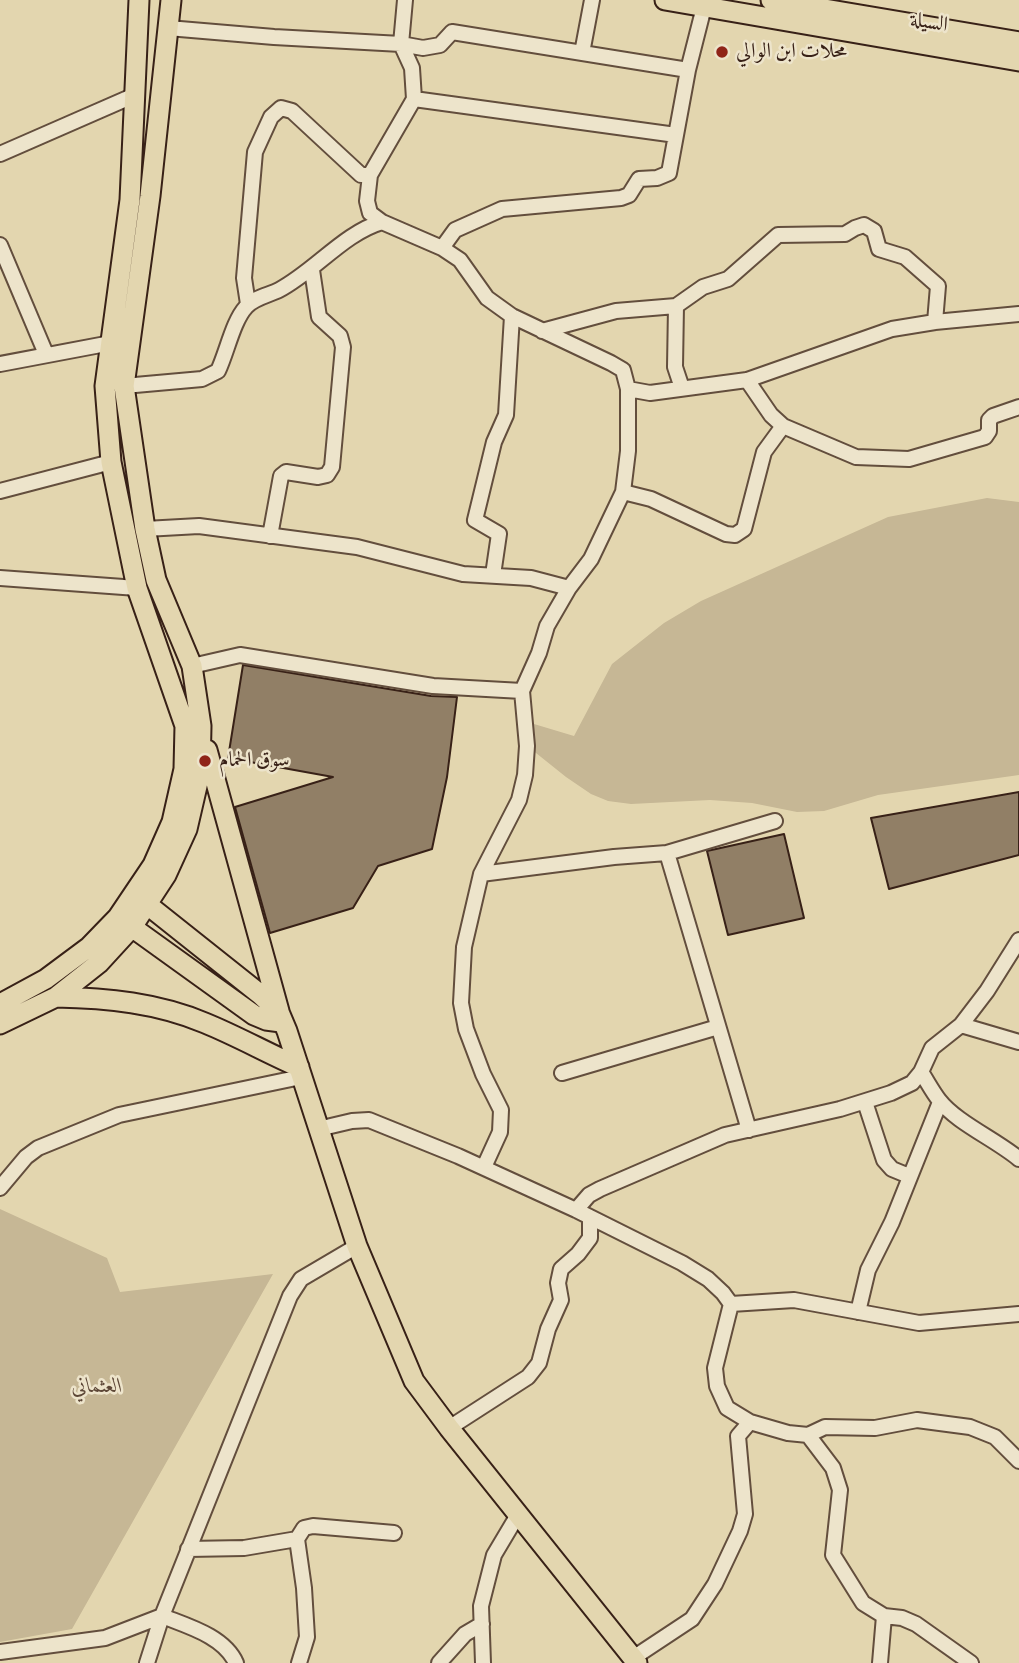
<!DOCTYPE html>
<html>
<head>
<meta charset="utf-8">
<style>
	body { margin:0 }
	canvas { display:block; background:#e3d6af }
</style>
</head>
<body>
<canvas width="1019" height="1663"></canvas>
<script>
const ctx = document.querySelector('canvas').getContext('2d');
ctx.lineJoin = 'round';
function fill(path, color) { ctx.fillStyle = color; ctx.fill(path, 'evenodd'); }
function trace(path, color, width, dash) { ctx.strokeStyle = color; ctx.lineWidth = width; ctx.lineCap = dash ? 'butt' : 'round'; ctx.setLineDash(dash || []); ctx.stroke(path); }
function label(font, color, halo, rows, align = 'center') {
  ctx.font = font + ' "IM FELL French Canon",Amiri,serif'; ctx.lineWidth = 5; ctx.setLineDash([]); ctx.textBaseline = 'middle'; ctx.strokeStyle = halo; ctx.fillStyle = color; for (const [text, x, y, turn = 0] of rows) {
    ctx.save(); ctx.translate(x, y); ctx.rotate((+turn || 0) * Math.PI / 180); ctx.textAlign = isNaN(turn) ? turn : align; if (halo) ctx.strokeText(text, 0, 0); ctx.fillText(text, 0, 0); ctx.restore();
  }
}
fill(new Path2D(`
	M987,498L1019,502V775L878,795L824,811L797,812L752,803L710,800L631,804L608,801L591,794L566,777L531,749L524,721L574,736L612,664L664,623L701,601L888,517Z
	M0,1209L107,1258L120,1292L273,1274L72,1629L0,1642Z`), '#c6b795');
const building = new Path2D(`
	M243,665L431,696L457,697L447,777L432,849L378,866L353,908L270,933L235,807L333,777L228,758Z
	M1019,792V855L889,889L871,818Z
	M784,834L804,918L728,935L707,851Z`);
fill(building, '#917f66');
trace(building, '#382117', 2);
const minor = new Path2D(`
	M405,0L401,44L412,68L414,99L370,175L367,201L370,213L382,222L442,248L460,260L487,298L512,316L611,363L623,370L628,389V451L623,492L591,559L569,588L547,626L539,653L522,691L527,746L525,775L519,800L481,874L464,947L461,1003L466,1029L483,1074L501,1110L500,1132L484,1167
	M168,28L274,37L401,44L423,48L440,45L452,32L688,70
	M582,53L592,0
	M414,99L676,135
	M0,154L135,95
	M0,245L46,354
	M442,248L455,230L502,209L621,198L629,195L639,179L657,178L669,173L688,70L704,7
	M248,304L244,278L255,152L271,117L281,108L292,111L361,175H370
	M676,306L675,367L682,388
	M542,331L616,311L676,306L703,287L728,279L778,235L845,234L855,228L864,225L874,231L879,249L905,257L938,286L935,322
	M0,364L111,343
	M747,380L771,415L783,426L856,457L909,459L985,437L989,431V420L993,416L1019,407
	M124,386L202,379L218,371C227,352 233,321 246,307C253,298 269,295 279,290C315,271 344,233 382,222
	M628,389L650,393L747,380L892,329L935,322L1019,314
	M0,491L111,462
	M623,492L651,499L726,534L735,535L744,529L764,452L783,426
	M145,529L199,526L357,547L463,574L531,578L569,588
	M270,536L281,476L286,472L318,477L327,475L332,467L343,347L340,336L319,317L312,270
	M493,575L499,534L475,520L494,442L506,415L512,316
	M0,578L137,588
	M192,666L240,655L433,686L522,691
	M667,853L749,1130
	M481,874L614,857L667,853L775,821
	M961,1025L1019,1042
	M921,1072C927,1081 932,1091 939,1100C957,1123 995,1139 1019,1159
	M562,1073L718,1027
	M865,1102L884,1160L892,1169L909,1176
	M318,1129L352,1121L369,1120L458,1156L576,1210L682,1263L708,1279L723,1293L731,1304L715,1368L717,1386L727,1408L750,1422L788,1433L808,1435L825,1427L875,1428L917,1420L970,1427L995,1437L1019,1461
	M0,1188L26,1157L38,1148L119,1115L301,1077
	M576,1210L589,1195L600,1189L725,1135L840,1109L891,1093L912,1083L921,1072L932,1048L961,1025L987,991L1019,940
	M731,1304L794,1300L919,1323L1019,1314
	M858,1312L868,1270L892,1222L940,1102
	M449,1428L528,1377L539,1363L548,1329L561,1300L558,1283L561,1269L578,1254L590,1238V1217
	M808,1435L833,1468L840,1490L833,1555L863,1603L884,1616L902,1618L916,1624L971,1663
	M297,1539L304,1528L313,1526L394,1533
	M188,1549L244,1548L297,1539L304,1588L307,1637L299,1663
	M0,1652L105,1638L162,1616C187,1626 224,1636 236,1663
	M633,1658L692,1619L715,1584L740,1531L745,1514L738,1436L750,1422
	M147,1663L162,1616L290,1296L301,1279L357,1246
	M439,1663L465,1634L482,1624
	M483,1663L481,1606L494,1555L519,1513
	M880,1663L884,1616`);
const major = new Path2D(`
	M665,0L1019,61
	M771,0L1019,42
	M207,750L279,1011
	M139,898L261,995L279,1012L287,1031L357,1246L414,1381L449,1428L637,1663
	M122,920L254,1015L266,1020L281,1022
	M56,997C107,998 158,1003 205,1023C237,1036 267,1053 299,1067
	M0,1004L46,979L89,947L118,917L153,865L172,822L184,769L185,726L137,588L111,462L105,386L130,200L139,0
	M0,1024L56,997L99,963L132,927L166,875L187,829L200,773L201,726L192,666L156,580L145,529L124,386L150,196L171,0`);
trace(minor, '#634e3d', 18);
trace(major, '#382117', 23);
trace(minor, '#ede4cb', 14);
trace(major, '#e3d6af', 19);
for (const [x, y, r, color] of [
	[722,52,7,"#8f2418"],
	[205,761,7,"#8f2418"]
]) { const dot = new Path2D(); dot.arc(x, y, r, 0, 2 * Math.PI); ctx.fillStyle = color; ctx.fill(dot); trace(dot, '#ede4cb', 2.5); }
label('21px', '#382117', '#ede4cb', [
	["السيلة",929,23,9]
]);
label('21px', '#382117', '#ede4cb', [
	["محلات ابن الوالي",736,52],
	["سوق الحمام",219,761]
], 'left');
label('italic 21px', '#5c4636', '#ede4cb', [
	["العثماني",97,1387]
]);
</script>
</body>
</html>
